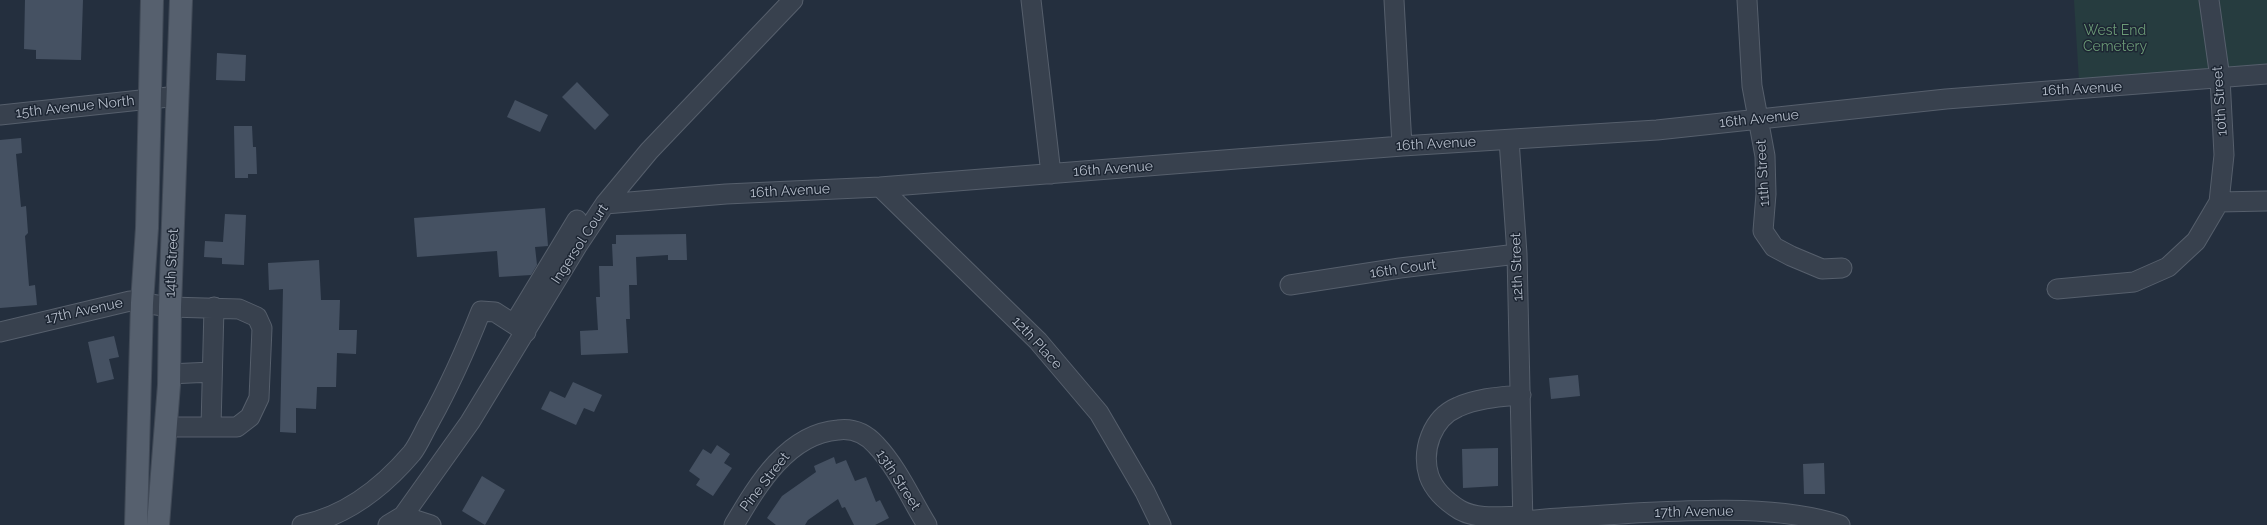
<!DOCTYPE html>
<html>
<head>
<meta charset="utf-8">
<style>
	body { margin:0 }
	canvas { display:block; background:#242f3e }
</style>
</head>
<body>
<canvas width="2267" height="525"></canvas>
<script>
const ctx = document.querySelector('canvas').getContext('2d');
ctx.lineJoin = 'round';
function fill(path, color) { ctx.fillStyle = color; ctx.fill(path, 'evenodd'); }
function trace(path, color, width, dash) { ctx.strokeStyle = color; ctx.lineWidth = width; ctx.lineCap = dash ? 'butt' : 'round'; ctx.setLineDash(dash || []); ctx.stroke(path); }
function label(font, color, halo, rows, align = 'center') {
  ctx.font = font + ' Raleway,sans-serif'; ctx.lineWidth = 3; ctx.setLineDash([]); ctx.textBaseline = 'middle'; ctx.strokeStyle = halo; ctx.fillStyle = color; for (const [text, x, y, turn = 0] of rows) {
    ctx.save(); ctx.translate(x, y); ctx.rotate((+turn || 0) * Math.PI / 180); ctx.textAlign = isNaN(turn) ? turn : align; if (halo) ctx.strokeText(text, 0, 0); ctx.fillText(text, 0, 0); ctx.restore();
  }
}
fill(new Path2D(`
	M2074,0H2267V64L2079,80Z`), '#263c3f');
fill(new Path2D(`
	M25,0H83L81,60L36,59V50L24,49Z
	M217,53L246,55L245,81L216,80Z
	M577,82L609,115L595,130L562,97Z
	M515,100L548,115L540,132L507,117Z
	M234,126H252L253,147H256L257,174H248V178H235Z
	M21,138L22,153L16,154L21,207L26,206L28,233L25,236L29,286L35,285L37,305L0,308V140Z
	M545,208L548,246L535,247L537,265L531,275L499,277L497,251L417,257L414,218Z
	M225,214L246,215L244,265L222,264V258L204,257L205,241L223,242Z
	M686,234L687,260H668V255L636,257L637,285H629L630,319H626L628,353L581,355L580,331L598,330L596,297H600L599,266H613L612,244H616V235Z
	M319,260L321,300H340L339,330H357L356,354L337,353L336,387H317L316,409L296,408V433L280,432L283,289L269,290L268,263Z
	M114,336L119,357L109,359L114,379L97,383L88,342Z
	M1578,375L1580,396L1551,399L1549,378Z
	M573,382L602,395L594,412L584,408L576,425L541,409L550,391L565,398Z
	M717,445L730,454L724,463L732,468L713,496L696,485L700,479L689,471L703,449L711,454Z
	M1498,448V486L1463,488L1462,449Z
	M834,457L836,464L846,460L855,481L866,477L876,502L880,500L889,518L875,525H854L845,507L842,508L838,499L808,520L805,525H776L767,518L782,496L816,472L814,466Z
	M1824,463L1825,494H1804L1803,464Z
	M482,476L505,490L485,525L462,511Z`), '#455162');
const minor = new Path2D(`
	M1031,0L1051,174
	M1394,0L1402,146
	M1747,0L1752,86L1765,156L1766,194L1763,231L1774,247L1791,256L1822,269L1842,268
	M0,115L178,96
	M1509,140L1517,254L1523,525
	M880,187L1038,341L1099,413L1145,492L1161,525
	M2219,202L2267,201
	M605,204L726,194L880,187L1402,146L1657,130L1946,99L2267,74
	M1290,285L1400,268L1517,254
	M2057,289L2134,282L2168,267L2196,241L2219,202L2224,155L2220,78L2209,0
	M514,324L577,220
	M0,332L130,301L170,307L239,309L257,317L262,328L259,398L250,417L237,427H165
	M169,374L212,372
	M1521,395C1499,397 1478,398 1458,407C1432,418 1421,450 1429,476C1434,490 1447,502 1460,510C1478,520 1503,516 1523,516
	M211,427L214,307
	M403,516L431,525
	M1523,521C1560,517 1597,516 1635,513C1699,510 1778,505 1840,525
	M302,525C346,516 383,487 412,453C419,444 424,431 430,421C450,385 466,349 481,311L495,312L526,332
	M388,525L403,516L470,422L577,246L605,204L649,151L793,0
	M734,525C757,486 787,434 838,430C853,428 866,434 876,445C897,467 911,499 927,525`);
const major = new Path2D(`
	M136,525L142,303L147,228L152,0
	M158,525L169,385L170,307L181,0`);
trace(minor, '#565f6c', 21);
trace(major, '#414a57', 24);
trace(minor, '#38414e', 19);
trace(major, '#56606e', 22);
label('14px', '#6b9a76', '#1d2633', [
	["West End",2115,31],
	["Cemetery",2115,47]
]);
label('14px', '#b4bcc9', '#1d2633', [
	["16th Avenue",2082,89,-3],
	["10th Street",2220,101,-94],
	["15th Avenue North",75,107,-6],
	["16th Avenue",1759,119,-6],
	["16th Avenue",1436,144,-3],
	["16th Avenue",1113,169,-4],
	["11th Street",1763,173,-93],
	["16th Avenue",790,191,-3],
	["Ingersol Court",580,244,-57],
	["14th Street",172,263,-87],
	["12th Street",1517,267,-92],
	["16th Court",1403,269,-8],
	["17th Avenue",84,311,-12],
	["12th Place",1037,343,47],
	["13th Street",898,480,57],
	["Pine Street",765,482,-52],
	["17th Avenue",1694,512,-1]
]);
</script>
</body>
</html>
